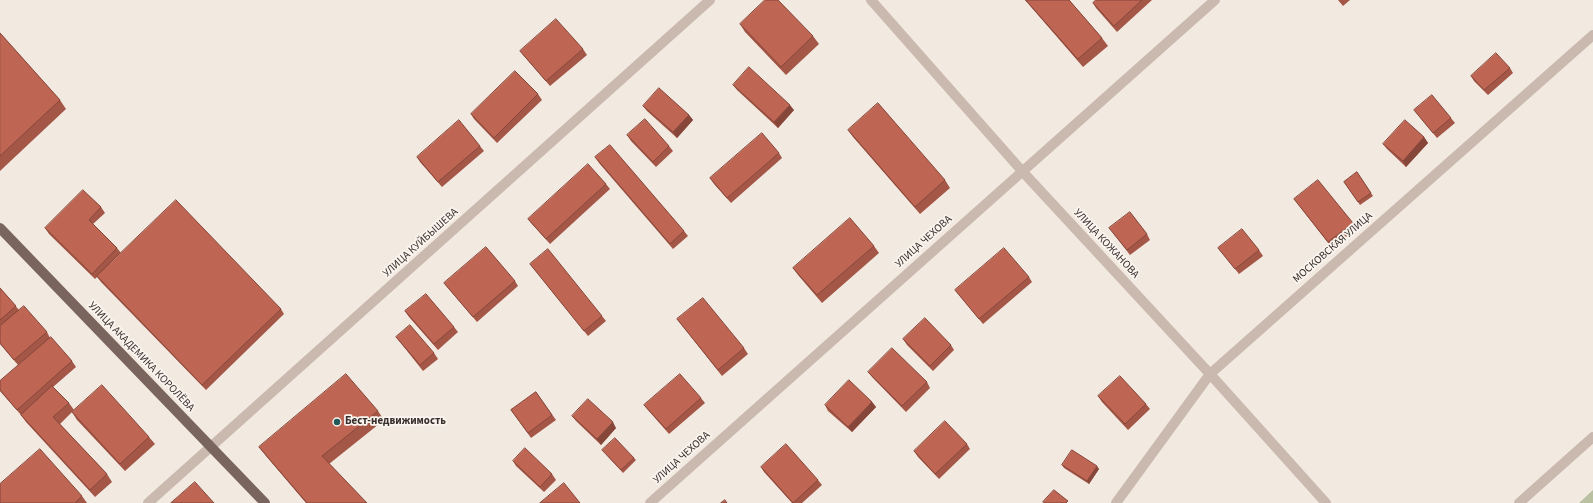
<!DOCTYPE html>
<html>
<head>
<meta charset="utf-8">
<style>
	body { margin:0 }
	canvas { display:block; background:#f2e9e1 }
</style>
</head>
<body>
<canvas width="1593" height="503"></canvas>
<script>
const ctx = document.querySelector('canvas').getContext('2d');
ctx.lineJoin = 'round';
function fill(path, color) { ctx.fillStyle = color; ctx.fill(path, 'evenodd'); }
function trace(path, color, width, dash) { ctx.strokeStyle = color; ctx.lineWidth = width; ctx.lineCap = dash ? 'butt' : 'round'; ctx.setLineDash(dash || []); ctx.stroke(path); }
function label(font, color, halo, rows, align = 'center') {
  ctx.font = font + ' "Source Sans 3",sans-serif'; ctx.lineWidth = 3.5; ctx.setLineDash([]); ctx.textBaseline = 'middle'; ctx.strokeStyle = halo; ctx.fillStyle = color; for (const [text, x, y, turn = 0] of rows) {
    ctx.save(); ctx.translate(x, y); ctx.rotate((+turn || 0) * Math.PI / 180); ctx.textAlign = isNaN(turn) ? turn : align; if (halo) ctx.strokeText(text, 0, 0); ctx.fillText(text, 0, 0); ctx.restore();
  }
}
fill(new Path2D(`
	M1593,490V503H1579Z`), '#b9c1a2');
trace(new Path2D(`
	M871,0L1022,171L1210,374L1326,503
	M148,503L710,0
	M650,503L1215,0
	M1116,503L1210,374L1593,35
	M1519,503L1593,437`), '#cab9ae', 10);
trace(new Path2D(`
	M0,228L265,503`), '#7a655e', 10);
fill(new Path2D(`
	M1025,0H1069L1102,38L1108,46L1083,67Z
	M1096,0H1152L1117,32L1096,8L1093,3Z
	M1338,0H1350L1343,6Z
	M740,24L813,36L819,44L786,75L745,32Z
	M0,33L60,100L66,109L0,171Z
	M583,49L587,55L550,86L524,56L520,51Z
	M1510,68L1513,73L1488,95L1474,81L1471,76Z
	M733,85L794,110L778,128L737,90Z
	M538,94L542,100L497,143L474,119L471,114Z
	M643,106L689,115L693,120L677,138L647,111Z
	M1414,110L1451,118L1455,123L1437,138Z
	M848,130L945,180L950,188L920,214L853,137Z
	M627,135L669,146L673,151L656,167L631,141Z
	M1424,137L1428,143L1406,167L1387,149L1383,144Z
	M480,146L484,151L442,187L420,162L417,157Z
	M779,153L782,158L731,203L714,184L710,178Z
	M595,157L684,231L688,236L673,249L599,163Z
	M1357,172L1373,196L1360,205L1344,182Z
	M606,184L610,189L550,244L532,224L528,219Z
	M1294,199L1353,223L1356,229L1332,248Z
	M101,207L105,213L93,224L117,248L121,253L109,264L281,309L284,314L206,390L101,282L97,277L95,279L49,234L45,228Z
	M1113,233L1147,234L1150,240L1130,255Z
	M874,246L879,253L822,303L798,275L793,268Z
	M1218,248L1259,250L1263,256L1239,274Z
	M530,264L602,316L606,321L588,336Z
	M1029,277L1032,282L983,324L955,290Z
	M515,281L518,286L477,322L448,288L444,283Z
	M0,288L19,310L47,332L50,338L72,361L76,367L53,387L69,403L74,410L60,424L107,474L112,482L95,497L26,422L21,415L0,391V381L36,350L18,365L0,344V326L1,325H0Z
	M405,311L454,327L458,332L438,350L409,317Z
	M677,319L744,348L748,354L722,376Z
	M396,337L434,353L438,359L423,371Z
	M903,339L951,345L954,350L933,371L907,345Z
	M868,372L927,382L930,388L906,412L872,377Z
	M536,392L556,420L531,438L511,410Z
	M1098,396L1146,404L1150,409L1128,430L1102,402Z
	M701,398L705,403L669,434L648,410L644,405Z
	M872,402L876,407L852,432L828,411L825,405Z
	M378,411L384,420L329,464L367,503H306L266,456L259,447Z
	M72,412L149,437L155,444L125,471L77,420Z
	M572,416L616,428L601,445L576,421Z
	M967,444L970,449L939,479L918,457L914,451Z
	M602,450L634,458L636,460L623,473Z
	M513,461L552,474L556,480L544,492L516,466Z
	M1062,465L1099,469L1089,484L1064,468Z
	M761,467L818,480L822,485L802,503H792L764,472Z
	M82,496L87,503H0Z`), '#a45747');
fill(new Path2D(`
	M790,105L794,110L778,128L774,122Z
	M689,115L693,120L677,138L673,132Z
	M1424,137L1428,143L1406,167L1403,161Z
	M872,402L876,407L852,432L848,427Z
	M613,422L616,428L601,445L597,439Z
	M1097,466L1099,469L1089,484L1087,481Z`), '#86473a');
const building = new Path2D(`
	M765,0H778L813,36L781,67L740,24Z
	M1026,0H1069L1102,38L1078,59Z
	M1096,0H1142L1114,26L1093,3Z
	M556,19L583,49L546,81L520,51Z
	M0,33L60,100L0,156Z
	M1496,53L1510,68L1484,90L1471,76Z
	M749,67L790,105L774,122L733,85Z
	M515,71L538,94L494,138L471,114Z
	M659,88L689,115L673,132L643,106Z
	M1432,95L1451,118L1433,133L1414,110Z
	M878,103L945,180L915,207L848,130Z
	M645,119L669,146L653,162L627,135Z
	M459,120L480,146L438,182L417,157Z
	M1405,120L1424,137L1403,161L1383,144Z
	M762,133L779,153L727,198L710,178Z
	M610,145L684,231L670,244L595,157Z
	M588,164L606,184L546,239L528,219Z
	M1357,172L1371,193L1358,202L1344,182Z
	M1318,180L1353,223L1328,242L1294,199Z
	M83,190L101,207L89,220L117,248L92,274L45,228Z
	M176,200L281,309L202,385L97,276Z
	M1130,212L1147,234L1127,250L1109,228Z
	M850,218L874,246L817,295L793,268Z
	M1242,229L1259,250L1235,269L1218,248Z
	M486,247L515,281L473,317L444,283Z
	M1004,248L1029,277L979,319L955,290Z
	M548,249L602,316L584,331L530,264Z
	M0,288L16,306L0,320Z
	M426,294L454,327L434,344L405,311Z
	M703,298L744,348L718,370L677,319Z
	M24,306L47,332L14,360L0,343V326Z
	M925,318L951,345L930,366L903,339Z
	M410,325L434,353L420,365L396,337Z
	M51,337L72,361L17,410L0,390V381Z
	M892,348L927,382L902,406L868,372Z
	M346,374L378,411L322,456L367,503H307L259,447Z
	M680,374L701,398L666,429L644,405Z
	M1120,376L1146,404L1125,424L1098,396Z
	M849,380L872,402L848,427L825,405Z
	M102,385L149,437L120,464L72,412Z
	M52,386L69,403L53,417L107,474L90,490L21,415Z
	M536,392L552,415L528,433L511,410Z
	M588,399L613,422L597,439L572,416Z
	M945,421L967,444L935,474L914,451Z
	M615,438L634,458L621,470L602,450Z
	M786,444L818,480L793,503L761,467Z
	M525,448L552,474L540,487L513,461Z
	M40,449L82,496L75,503H0V484Z
	M1072,450L1097,466L1087,481L1062,465Z
	M195,482L214,503H171Z
	M564,483L580,503H540Z
	M1054,490L1068,501L1066,503H1045L1043,502Z
	M725,500L727,503H721Z`);
fill(building, '#bf6553');
trace(building, '#86473a', 1);
for (const [x, y, r, color] of [
	[337,422,4,"#235959"]
]) { const dot = new Path2D(); dot.arc(x, y, r, 0, 2 * Math.PI); ctx.fillStyle = color; ctx.fill(dot); trace(dot, '#faf4ee', 1.5); }
label('11px', '#392f2c', '#faf4ee', [
	["УЛИЦА ЧЕХОВА",924,242,-42],
	["УЛИЦА КУЙБЫШЕВА",421,243,-42],
	["УЛИЦА КОЖАНОВА",1106,244,47],
	["МОСКОВСКАЯ УЛИЦА",1333,248,-41],
	["УЛИЦА АКАДЕМИКА КОРОЛЁВА",141,357,46],
	["УЛИЦА ЧЕХОВА",682,458,-42]
]);
label('bold 11px', '#392f2c', '#faf4ee', [
	["Бест-недвижимость",345,422]
], 'left');
</script>
</body>
</html>
